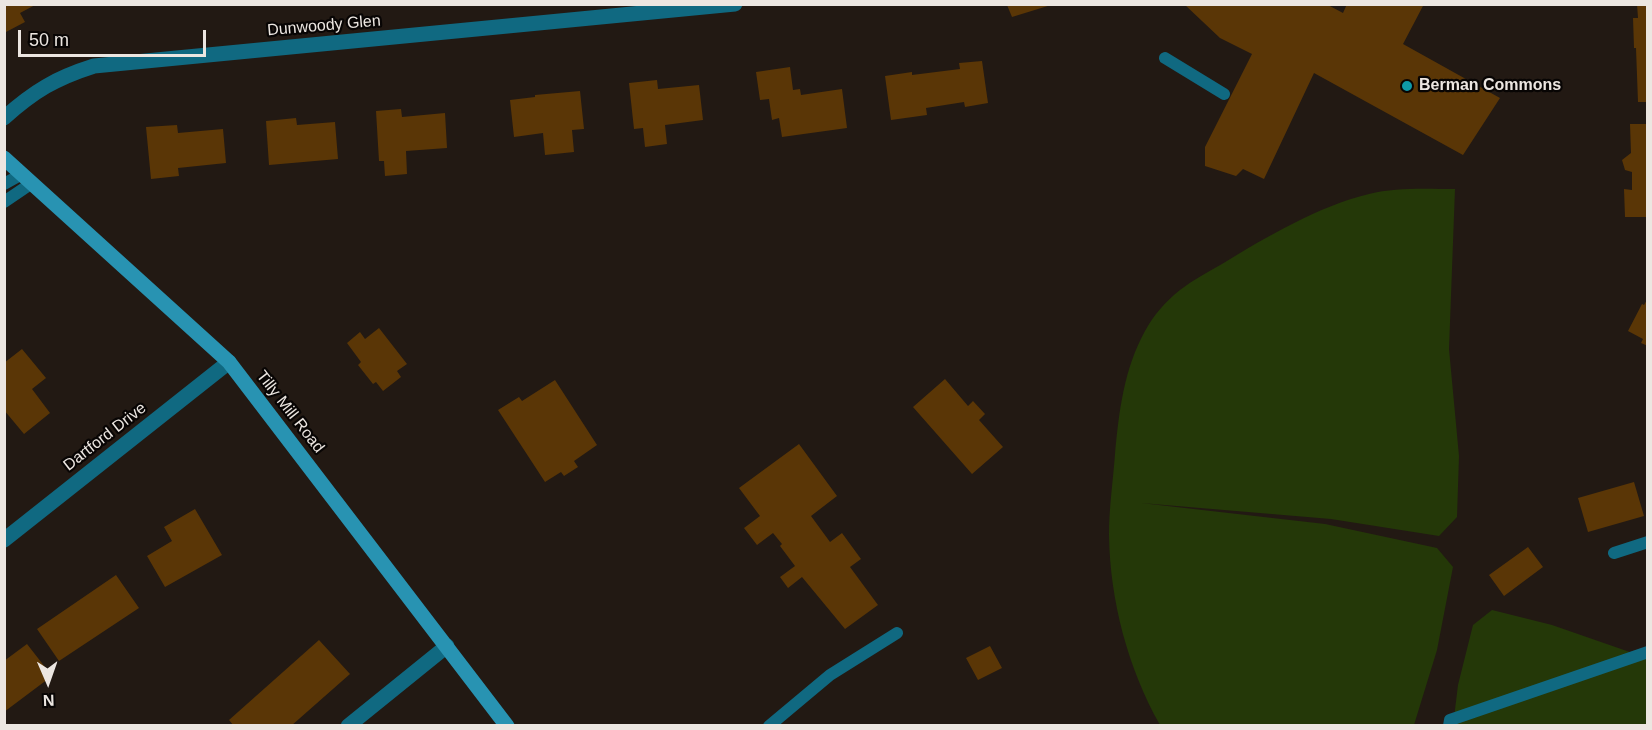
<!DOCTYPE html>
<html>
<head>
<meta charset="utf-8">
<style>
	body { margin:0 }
	#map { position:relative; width:1652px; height:730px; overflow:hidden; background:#221913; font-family:Arial,sans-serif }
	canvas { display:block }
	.frame { position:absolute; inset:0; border:6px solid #ece6e1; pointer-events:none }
	.north { position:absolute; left:18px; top:652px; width:60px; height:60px; -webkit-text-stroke:4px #080504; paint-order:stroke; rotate:178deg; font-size:16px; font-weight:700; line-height:24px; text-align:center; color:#ece6e1 }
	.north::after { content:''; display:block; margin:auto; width:21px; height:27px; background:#ece6e1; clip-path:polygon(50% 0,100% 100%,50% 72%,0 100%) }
	.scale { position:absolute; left:18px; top:30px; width:188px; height:27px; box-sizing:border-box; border:3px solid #ece6e1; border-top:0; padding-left:8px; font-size:18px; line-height:21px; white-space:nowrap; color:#ece6e1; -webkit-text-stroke:4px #080504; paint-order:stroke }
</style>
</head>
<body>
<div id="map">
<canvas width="1652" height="730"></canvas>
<div class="frame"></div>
<div class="north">N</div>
<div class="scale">50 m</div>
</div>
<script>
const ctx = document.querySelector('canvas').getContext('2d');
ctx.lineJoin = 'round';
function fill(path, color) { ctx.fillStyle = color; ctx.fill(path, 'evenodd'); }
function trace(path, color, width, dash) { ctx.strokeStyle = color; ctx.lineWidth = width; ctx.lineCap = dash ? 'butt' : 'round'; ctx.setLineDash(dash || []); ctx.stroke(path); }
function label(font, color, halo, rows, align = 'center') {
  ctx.font = font + ' Arial,sans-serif'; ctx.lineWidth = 4.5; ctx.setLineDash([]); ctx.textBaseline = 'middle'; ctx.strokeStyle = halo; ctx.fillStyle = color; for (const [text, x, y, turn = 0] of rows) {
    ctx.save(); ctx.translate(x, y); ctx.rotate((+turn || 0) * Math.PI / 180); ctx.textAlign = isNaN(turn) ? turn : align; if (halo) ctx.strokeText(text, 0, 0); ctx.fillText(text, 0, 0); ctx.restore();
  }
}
fill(new Path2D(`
	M1455,189L1449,349L1459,456L1457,517L1439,536L1331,519L1141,503L1325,524L1437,548L1453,567L1437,650L1414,725H1160C1128,668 1110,601 1109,535C1109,508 1113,481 1115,454C1119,411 1124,369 1145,331C1153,316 1166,301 1180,290C1193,280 1208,272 1222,264C1266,237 1319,206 1369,194C1396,187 1428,189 1455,189Z
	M1492,610L1552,625L1647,658V725L1453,726L1458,685L1473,625Z`), '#243808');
fill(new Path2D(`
	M4,4H37L20,13L25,22L6,32L4,29Z
	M1184,4H1326L1343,13L1347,4H1424L1403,44L1500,98L1463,155L1314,73L1264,179L1243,169L1236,176L1205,166V147L1252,54L1220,38Z
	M1637,4H1648V102H1638L1636,48H1634L1633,18H1638Z
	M1007,5H1051L1012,17Z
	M982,61L988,103L965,107L964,102L926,108L927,115L891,120L885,76L912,72V75L960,69L959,63Z
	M790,67L793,90L800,89L801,95L842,89L847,128L782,137L779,118L772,120L769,99L760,100L756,72Z
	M657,80L658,89L699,85L703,120L665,125L667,144L645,147L643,128L634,129L629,83Z
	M580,91L584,129L572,130L574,152L545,155L543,133L514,137L510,100L535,97V95Z
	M401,109L402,117L445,113L447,148L406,151L407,174L385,176L384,161H379L376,111Z
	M296,118L297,125L335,122L338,159L269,165L266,121Z
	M1630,124H1648V217H1625L1624,189L1632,190V172L1625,170L1622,160L1631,153Z
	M177,125L178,133L223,129L226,163L178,168L179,176L151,179L146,127Z
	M1648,298V346L1641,343L1643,339L1628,331L1642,304L1644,305Z
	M379,328L407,364L397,371L401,377L383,391L376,382L373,384L358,365L361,362L347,343L360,332L365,339Z
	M22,349L46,378L32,389L50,413L24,434L4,410V363Z
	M945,379L968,406L973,401L985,414L979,420L1003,447L972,474L913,407Z
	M555,380L597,445L574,461L578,467L564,476L561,472L545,482L498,410L519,397L522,401Z
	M799,444L837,496L811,516L830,542L842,533L861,559L850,567L878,605L845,629L802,577L788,588L780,577L795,566L780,546L782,544L773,533L757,545L744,528L760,516L739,488Z
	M1634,482L1644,516L1588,532L1578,498Z
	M195,509L222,555L165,587L147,556L172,541L164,527Z
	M1528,547L1543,567L1504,596L1489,575Z
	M116,575L139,608L59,661L37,629Z
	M319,640L350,674L291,726H234L229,720Z
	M27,644L52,676L4,712V661Z
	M990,646L1002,668L978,680L966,658Z`), '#5a3606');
trace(new Path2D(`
	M1165,58L1224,94
	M4,184L22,174
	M4,202L32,183
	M1614,553L1648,542
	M769,726L830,675L897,633
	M1449,726L1450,720L1648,652`), '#106981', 12);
trace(new Path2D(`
	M4,118C34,91 56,78 94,66L735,4
	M4,540L229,362
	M348,726L447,646`), '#106981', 15);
trace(new Path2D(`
	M4,158L229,362L507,726`), '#2893b2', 15);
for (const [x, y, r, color] of [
	[1407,86,6,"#0f9aa8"]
]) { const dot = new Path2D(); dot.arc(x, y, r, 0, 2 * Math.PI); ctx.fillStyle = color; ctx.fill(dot); trace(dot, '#080504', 2); }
label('16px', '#ece6e1', '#080504', [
	["Dunwoody Glen",324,26,-5],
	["Tilly Mill Road",290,412,52],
	["Dartford Drive",105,437,-38]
]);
label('bold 16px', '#ece6e1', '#080504', [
	["Berman Commons",1419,86]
], 'left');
</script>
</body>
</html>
